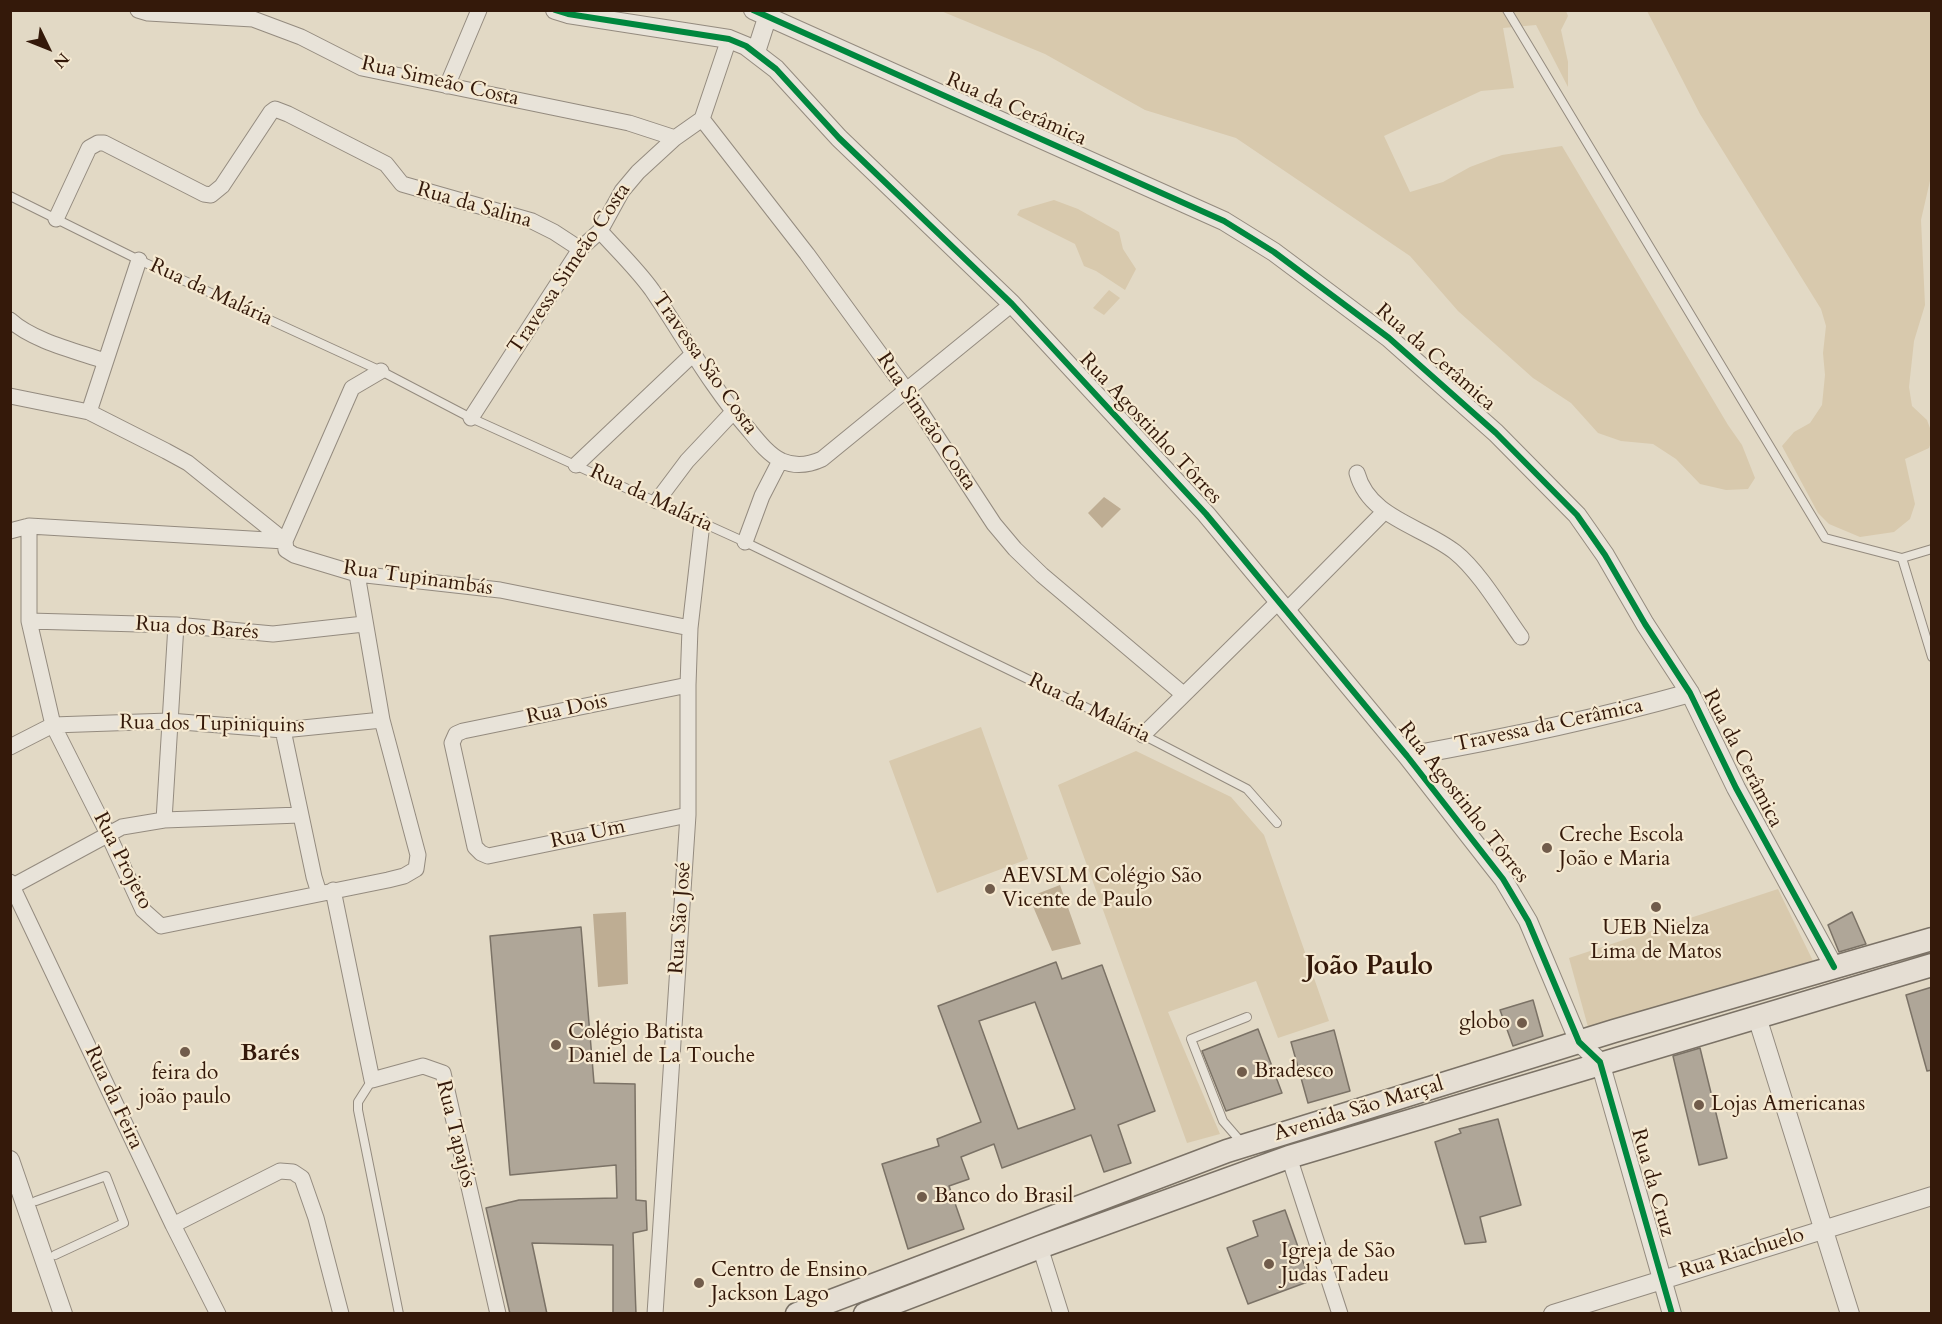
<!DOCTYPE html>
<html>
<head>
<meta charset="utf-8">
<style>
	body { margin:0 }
	#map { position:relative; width:1942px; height:1324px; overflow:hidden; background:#e2d9c5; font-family:Cardo,serif }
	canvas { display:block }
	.frame { position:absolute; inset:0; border:12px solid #34190a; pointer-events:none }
	.north { position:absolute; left:18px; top:18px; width:60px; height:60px; -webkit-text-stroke:4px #f5e9d1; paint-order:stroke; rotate:133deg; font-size:16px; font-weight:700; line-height:24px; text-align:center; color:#34190a }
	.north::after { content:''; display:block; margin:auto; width:21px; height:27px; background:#34190a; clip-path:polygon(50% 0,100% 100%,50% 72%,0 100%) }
</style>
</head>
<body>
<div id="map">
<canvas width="1942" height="1324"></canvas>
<div class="frame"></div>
<div class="north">N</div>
</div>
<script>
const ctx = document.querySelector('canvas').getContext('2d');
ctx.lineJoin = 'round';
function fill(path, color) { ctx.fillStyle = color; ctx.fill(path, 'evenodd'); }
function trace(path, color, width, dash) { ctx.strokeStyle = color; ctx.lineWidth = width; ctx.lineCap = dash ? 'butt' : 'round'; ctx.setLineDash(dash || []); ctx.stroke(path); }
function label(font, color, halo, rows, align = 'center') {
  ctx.font = font + ' Cardo,serif'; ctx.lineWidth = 4.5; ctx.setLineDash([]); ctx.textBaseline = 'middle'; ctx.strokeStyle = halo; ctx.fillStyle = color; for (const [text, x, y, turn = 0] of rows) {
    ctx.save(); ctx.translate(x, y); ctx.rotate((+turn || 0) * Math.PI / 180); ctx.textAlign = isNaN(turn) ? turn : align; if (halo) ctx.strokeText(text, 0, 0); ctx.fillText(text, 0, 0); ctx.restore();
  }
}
fill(new Path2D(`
	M941,11H1566L1568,16L1561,30L1568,62V87L1536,25L1503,28L1514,88L1481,91L1384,136L1410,192L1443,182L1470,167L1502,155L1562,146L1728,425L1742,445L1755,478L1748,489L1726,490L1700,484L1676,459L1653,444L1621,441L1598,433L1571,403L1533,378L1458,311L1410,256L1236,138L1145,110L1045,54Z
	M1647,11H1931L1932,172L1921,220L1925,305L1914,341L1909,387L1912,406L1927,420L1931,431V442L1929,448L1905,459L1915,504L1910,519L1894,532L1860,537L1829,524L1818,513L1782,446L1794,432L1810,423L1822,405L1825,375L1823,353L1826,326L1821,309L1700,114Z
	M1054,200L1078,209L1119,232L1123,249L1136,269L1125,290L1096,271L1084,266L1075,244L1017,215L1020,210Z
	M1109,290L1120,298L1104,315L1093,308Z
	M981,727L1028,859L937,893L889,761Z
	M1136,751L1231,797L1264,835L1329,1021L1278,1038L1256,981L1168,1012L1220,1134L1187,1143L1058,785Z
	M1778,889L1813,961L1588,1027L1569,958Z`), '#d8c9ad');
fill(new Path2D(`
	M1104,497L1121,509L1102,528L1088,513Z
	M1060,885L1081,944L1052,951L1029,897Z
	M626,912L628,984L598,987L593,914Z`), '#bead93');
const building = new Path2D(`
	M1852,912L1866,944L1839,952L1828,925Z
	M581,927L594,1083L635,1084L636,1200L646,1201L647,1230L633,1233L636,1314H613V1245L532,1243L547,1314H510L486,1208L519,1200L617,1198L616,1165L510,1175L490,936Z
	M1056,962L1062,979L1102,965L1155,1111L1118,1125L1131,1163L1104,1172L1091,1135L1002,1168L994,1144L961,1157L969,1179L949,1186L964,1229L908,1249L882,1164L939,1146L937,1139L981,1122L938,1006ZM1035,1002L1075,1109L1018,1129L979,1021Z
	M1932,987V1070L1927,1071L1906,995Z
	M1533,1000L1543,1036L1513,1046L1500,1010Z
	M1258,1029L1282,1093L1226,1111L1202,1051Z
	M1334,1030L1350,1091L1308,1103L1291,1042Z
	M1700,1048L1727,1158L1699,1165L1673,1056Z
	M1498,1119L1521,1205L1480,1217L1486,1242L1465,1244L1435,1142L1461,1133L1459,1129Z
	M1285,1210L1310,1281L1248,1304L1227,1248L1258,1236L1253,1221Z`);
fill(building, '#afa698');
trace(building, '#7b7266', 1.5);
const service = new Path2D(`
	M1507,10L1825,538L1902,558L1932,549
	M10,196L139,260L381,371L471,418L745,542L1143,735L1247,789L1277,823
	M1902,558L1932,657
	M372,1080L358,1102V1110L399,1314
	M1242,1143L1223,1121L1191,1039L1247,1017
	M36,1201L106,1176L124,1223L55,1255`);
const minor = new Path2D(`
	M138,10L148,13L253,19L301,37L362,68L629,123L675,138
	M447,86L479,10
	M702,119L807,254L907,391L994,524L1015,549L1042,575L1183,694
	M56,219L89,148L98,143H104L204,194L211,195L222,186L271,112L275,109L288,114L386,164L402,184L532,221L554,232L580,249
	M600,231C617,250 637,269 652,290C684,337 711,387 749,430C758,441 769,455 782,461C796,467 809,465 822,459L1012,304
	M10,320C33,341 76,351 105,361
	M10,396L89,412L166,451L188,463L285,541
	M89,412L139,260
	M471,418L580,249L600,231L622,191L638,172L675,138L702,119L729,39
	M576,465L692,355
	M1357,473C1369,518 1422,526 1455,552C1479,571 1503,612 1521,637
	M657,501L687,461L733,412
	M29,526V621L53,725L108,834L143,910L161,926L388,880L404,876L416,869L418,855L382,720L357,574
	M10,531L29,526L285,541
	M285,541L286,550L294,555L357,574L500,590L690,628
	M285,541L352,388L381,371
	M745,542L762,496L780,461
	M1287,610L1384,512
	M29,621L176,625L273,634L364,624
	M688,685L463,731L456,734L452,743L475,847L481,853L488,856L688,815
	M283,730L314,877L319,893
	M1143,735L1279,601
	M10,747L53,725L169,721L283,730L382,720
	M164,820L176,625
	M10,882L173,1225L218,1314
	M13,886L122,827L164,820L300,815
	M333,890L372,1080L423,1066L443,1073L498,1314
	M1289,1157L1340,1314
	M173,1225L280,1171L293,1172L302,1178L316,1218L341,1314
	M1040,1247L1061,1314
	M655,1314L688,815V685L690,628L702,523`);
const tertiary = new Path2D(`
	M555,10L568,14L729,39L746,46L776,69L839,138L1012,304L1206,514L1407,756L1503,879L1528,921L1579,1042L1600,1062L1672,1314
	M753,10L1224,221L1274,252L1389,338L1496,433L1577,515L1605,555L1645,624L1690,693L1736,788L1834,967
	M756,52L767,18
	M1407,756C1503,739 1597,719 1690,693
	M1757,1017L1850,1314
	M10,1160L63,1314
	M1553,1314L1932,1196`);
const primary = new Path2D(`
	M797,1314L1227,1151L1614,1031L1932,939
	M865,1314L1040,1247L1289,1157L1932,965`);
trace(service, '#948b7f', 10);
trace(minor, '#948b7f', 17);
trace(tertiary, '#948b7f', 20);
trace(primary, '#7b7266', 25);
trace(service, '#e8e3d9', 8);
trace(minor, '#e8e3d9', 15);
trace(tertiary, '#e8e3d9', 18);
trace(primary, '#e5ded3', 22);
trace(new Path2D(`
	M555,10L568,14L729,39L746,46L776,69L839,138L1012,304L1206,514L1407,756L1503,879L1528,921L1579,1042L1600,1062L1672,1314
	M753,10L1224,221L1274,252L1389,338L1496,433L1577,515L1605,555L1645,624L1690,693L1736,788L1834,967`), '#00873e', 6);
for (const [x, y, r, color] of [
	[1547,848,6,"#715c4b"],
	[990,889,6,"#715c4b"],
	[1656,907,6,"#715c4b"],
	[1522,1023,6,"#715c4b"],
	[556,1045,6,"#715c4b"],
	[185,1052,6,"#715c4b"],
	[1242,1072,6,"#715c4b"],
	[1699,1105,6,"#715c4b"],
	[922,1197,6,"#715c4b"],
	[1269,1264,6,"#715c4b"],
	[699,1283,6,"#715c4b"]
]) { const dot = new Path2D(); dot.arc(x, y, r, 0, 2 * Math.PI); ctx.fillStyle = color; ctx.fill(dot); trace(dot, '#f5e9d1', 2); }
label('21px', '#34190a', '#f5e9d1', [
	["Rua Simeão Costa",440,82,13],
	["Rua da Cerâmica",1016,110,24],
	["Rua da Salina",474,206,16],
	["Travessa Simeão Costa",570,269,-56],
	["Rua da Malária",211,293,25],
	["Rua da Cerâmica",1435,358,41],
	["Travessa São Costa",704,364,55],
	["Rua Simeão Costa",926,422,56],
	["Rua Agostinho Tôrres",1150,429,47],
	["Rua da Malária",651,499,25],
	["Rua Tupinambás",418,579,8],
	["Rua dos Barés",197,629,4],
	["Rua da Malária",1089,709,26],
	["Rua Dois",567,710,-12],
	["Rua dos Tupiniquins",212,725,1],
	["Travessa da Cerâmica",1549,726,-12],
	["Rua da Cerâmica",1742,759,63],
	["Rua Agostinho Tôrres",1463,803,52],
	["Rua Um",588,835,-12],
	["Rua Projeto",122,861,63],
	["Rua São José",681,918,-86],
	["Rua da Feira",113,1098,65],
	["Avenida São Marçal",1359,1110,-17],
	["Rua Tapajós",455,1134,76],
	["Rua da Cruz",1652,1183,74],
	["Rua Riachuelo",1742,1254,-17]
]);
label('21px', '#34190a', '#f5e9d1', [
	["Creche Escola",1559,836],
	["João e Maria",1559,860],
	["AEVSLM Colégio São",1002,877],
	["Vicente de Paulo",1002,901],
	["UEB Nielza",1656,929,"center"],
	["Lima de Matos",1656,953,"center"],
	["globo",1510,1023,"right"],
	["Colégio Batista",568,1033],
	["Daniel de La Touche",568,1057],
	["Bradesco",1254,1072],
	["feira do",185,1074,"center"],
	["joão paulo",185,1098,"center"],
	["Lojas Americanas",1711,1105],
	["Banco do Brasil",934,1197],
	["Igreja de São",1281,1252],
	["Judas Tadeu",1281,1276],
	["Centro de Ensino",711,1271],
	["Jackson Lago",711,1295]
], 'left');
label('bold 24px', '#34190a', '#f5e9d1', [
	["Barés",270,1054]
]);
label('bold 27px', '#34190a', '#f5e9d1', [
	["João Paulo",1369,968]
]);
</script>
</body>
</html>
